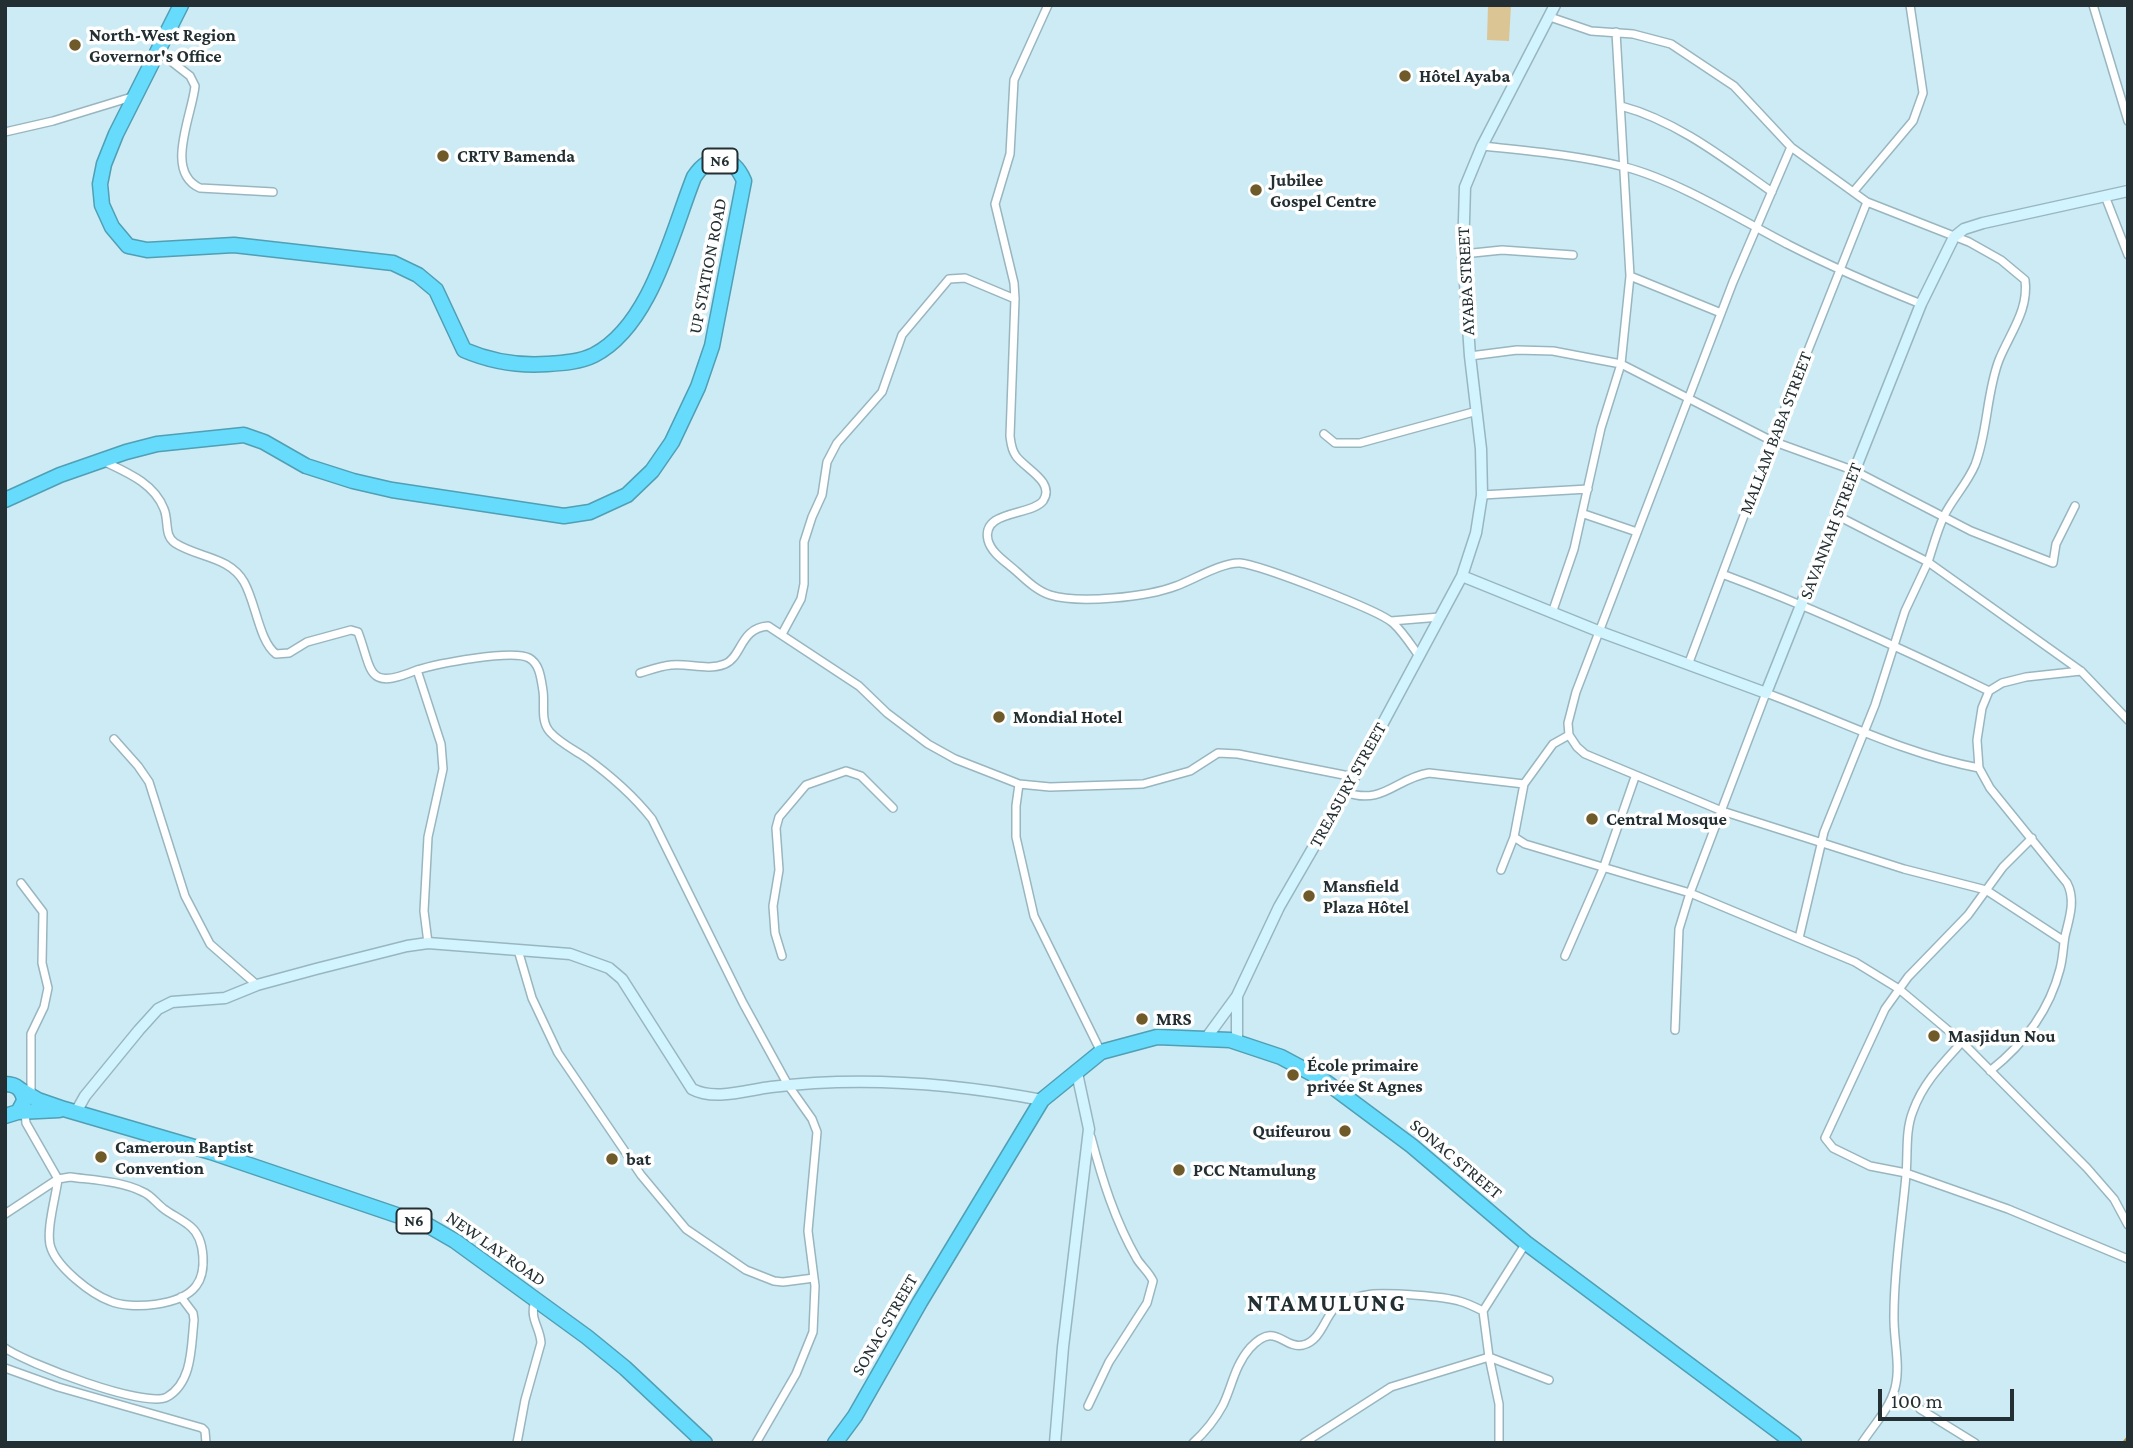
<!DOCTYPE html>
<html>
<head>
<meta charset="utf-8">
<style>
	body { margin:0 }
	#map { position:relative; width:2133px; height:1448px; overflow:hidden; background:#ccebf5; font-family:"Crimson Pro",serif }
	canvas { display:block }
	.frame { position:absolute; inset:0; border:7px solid #232f32; pointer-events:none }
	.scale { position:absolute; left:1878px; top:1389px; width:136px; height:32px; box-sizing:border-box; border:4px solid #232f32; border-top:0; padding-left:9px; font-size:21px; line-height:24px; white-space:nowrap; color:#232f32; -webkit-text-stroke:5px #fff; paint-order:stroke }
</style>
</head>
<body>
<div id="map">
<canvas width="2133" height="1448"></canvas>
<div class="frame"></div>
<div class="scale">100 m</div>
</div>
<script>
const ctx = document.querySelector('canvas').getContext('2d');
ctx.lineJoin = 'round';
function fill(path, color) { ctx.fillStyle = color; ctx.fill(path, 'evenodd'); }
function trace(path, color, width, dash) { ctx.strokeStyle = color; ctx.lineWidth = width; ctx.lineCap = dash ? 'butt' : 'round'; ctx.setLineDash(dash || []); ctx.stroke(path); }
function label(font, color, halo, rows, align = 'center') {
  ctx.font = font + ' "Crimson Pro",serif'; ctx.lineWidth = 7; ctx.setLineDash([]); ctx.textBaseline = 'middle'; ctx.strokeStyle = halo; ctx.fillStyle = color; for (const [text, x, y, turn = 0] of rows) {
    ctx.save(); ctx.translate(x, y); ctx.rotate((+turn || 0) * Math.PI / 180); ctx.textAlign = isNaN(turn) ? turn : align; if (halo) ctx.strokeText(text, 0, 0); ctx.fillText(text, 0, 0); ctx.restore();
  }
}
fill(new Path2D(`
	M1488,5H1511L1509,41L1487,40Z`), '#dcc594');
trace(new Path2D(`
	M2123,1443L2128,1437`), '#b8923a', 2.5);
const street = new Path2D(`
	M1048,5L1014,80L1010,154L995,204L1014,283L1015,299L1010,436C1011,443 1011,449 1016,456C1024,468 1056,482 1043,501C1031,516 981,510 988,540C991,553 1006,562 1016,571C1026,580 1037,591 1050,595C1079,604 1147,597 1176,586C1193,580 1222,562 1240,563C1260,565 1379,610 1393,623C1403,632 1411,645 1419,656
	M2093,5L2128,121
	M1550,17L1591,31L1633,34L1671,44L1734,86L1791,147L1867,202L1969,242L2001,260L2025,280C2029,310 2010,333 1999,360C1986,394 1988,432 1975,465C1967,484 1952,499 1944,516C1937,531 1933,547 1928,562L2081,671L2128,720
	M158,51L190,76L195,86C192,116 164,172 200,188L273,192
	M1621,106C1677,121 1725,159 1772,192
	M5,132L53,121L135,96
	M1482,146C1529,151 1578,155 1625,167C1676,180 1741,220 1789,245C1832,267 1876,286 1921,304
	M1791,147L1733,282L1576,692L1568,723L1569,735L1577,747L1585,754L1722,811L1904,869L1986,890L2064,941
	M1854,191L1913,121L1923,93L1910,5
	M2105,196L2128,255
	M1463,254L1502,250L1573,255
	M1630,276L1721,313
	M1470,356L1517,350L1553,351L1621,364L1772,441L1855,471L1971,531L2053,563L2056,544L2075,506
	M1324,434L1335,443H1360L1477,411
	M103,461C126,472 154,483 164,509C169,521 164,536 175,543C198,558 229,556 244,582C256,603 259,641 276,654L289,653L307,642L351,630L358,632C373,672 366,691 417,670
	M1482,495L1588,489
	M1584,514L1637,532
	M1722,574C1814,608 1901,648 1989,691
	M1552,613L1574,549L1601,428L1621,364L1630,276L1616,32
	M1391,621L1440,617
	M782,634L801,599L804,584V542L812,517L822,495L827,462L837,443L882,392L902,335L949,279L965,278L1015,299
	M1688,665L1772,441L1867,202
	M640,673C650,670 660,666 671,665C689,663 707,671 725,664C742,657 740,628 768,626L859,686L887,713L928,744L955,759L1019,784L1050,787L1143,784L1190,771L1218,753L1238,754L1354,777
	M114,739L138,766L149,782L185,896L210,944L257,985
	M1019,784L1016,806V837L1034,916L1101,1052
	M1524,784L1514,837L1525,844L1690,893L1855,962L1899,989L1962,1042L2087,1168L2114,1199L2128,1225
	M1345,792C1383,806 1396,778 1429,773L1524,784L1553,744L1569,735
	M2032,838L2003,867L1968,915L1908,977L1885,1009L1825,1138L1833,1148L1870,1166L1906,1173L2008,1209L2128,1259
	M1501,870L1514,837
	M21,883L43,912L42,963L48,988L44,1007L31,1034V1095
	M1799,938L1824,832L1875,705L1905,611L1928,562L1838,516
	M428,943L424,911L428,837L443,769L441,744L417,670C436,664 512,649 529,658C540,664 541,679 543,691C545,704 540,721 550,732C560,743 573,749 585,757C610,775 633,795 652,819L743,1003L788,1085L812,1119L817,1132L808,1231L815,1286L813,1332L796,1374L756,1443
	M518,950L532,998L558,1053L641,1175L686,1229L746,1270L774,1281L783,1282L814,1278
	M782,956L775,933L773,906L779,870L776,828L779,817L806,785L846,771L861,776L893,808
	M1565,956L1603,869L1635,777
	M1675,1030L1679,929L1690,893L1766,693C1837,719 1904,754 1979,768
	M1990,1071C2024,1044 2049,1012 2060,969C2063,958 2063,947 2065,936C2069,919 2076,900 2067,883L1990,788L1979,768L1977,740L1982,708L1989,691L2002,683L2026,677L2081,671
	M70,1177C93,1180 122,1181 143,1192C151,1195 157,1204 164,1209C172,1215 183,1220 191,1227C205,1239 207,1272 196,1286C181,1306 131,1310 110,1301C91,1294 58,1268 51,1248C45,1233 56,1196 58,1179Z
	M5,1214L58,1179L26,1123L25,1112
	M1483,1311L1526,1243
	M5,1348C26,1363 146,1409 167,1397C193,1382 191,1346 194,1320L193,1313L181,1297
	M5,1368L58,1387L202,1428L205,1431L206,1443
	M1088,1406L1109,1362L1147,1303L1153,1281C1149,1272 1142,1267 1137,1259C1115,1221 1102,1179 1091,1137
	M1920,1409L1975,1443
	M517,1443L525,1400L541,1343C540,1326 529,1320 535,1300
	M1193,1443C1205,1432 1215,1420 1223,1405C1232,1386 1235,1365 1250,1348C1276,1320 1282,1349 1303,1345C1320,1341 1324,1320 1334,1309C1342,1301 1362,1295 1373,1294C1392,1293 1442,1296 1459,1301C1467,1303 1475,1307 1483,1311L1489,1357L1499,1404V1443
	M1304,1443L1391,1387L1489,1357L1549,1380
	M1862,1443C1873,1426 1890,1408 1895,1388C1901,1365 1893,1338 1894,1314C1894,1267 1902,1221 1906,1175C1908,1154 1905,1131 1913,1111C1923,1083 1942,1064 1962,1042`);
const secondary = new Path2D(`
	M1462,576L1598,631L1766,693L1921,304L1954,237L1964,229L1983,223L2128,191
	M1237,996V1042
	M1207,1037L1237,996L1279,907L1354,777L1462,576L1476,533L1482,495L1481,449L1470,356L1463,254L1465,187L1482,146L1555,5
	M76,1112L85,1096L139,1030L158,1009L172,1002L225,998L257,985L316,969L407,946L428,943L570,954L609,968L622,979L692,1089C714,1101 747,1090 771,1087C861,1076 952,1083 1042,1100
	M1055,1443L1063,1347L1089,1129L1077,1073`);
const highway = new Path2D(`
	M5,500L60,475L126,452L157,444L244,435L264,442L306,466L353,481L392,490L564,516L590,512L627,495L652,471L672,442L698,387L712,346L744,181C733,154 710,153 694,177C672,232 651,326 594,355C580,362 563,363 547,364C518,366 492,362 464,350L436,290L418,275L393,263L234,245L147,250L128,246L112,227L102,205L100,184L104,164L116,134L181,5
	M5,1084C17,1084 23,1090 24,1101L18,1112L5,1116
	M21,1090L38,1100L64,1109L211,1152L429,1226L455,1241L587,1337L625,1368L705,1443
	M18,1112L59,1110
	M835,1443L855,1416L920,1302L1042,1100L1101,1052L1157,1037L1230,1040L1281,1057L1322,1079L1412,1146L1526,1243L1794,1443`);
trace(street, '#99b6c0', 10);
trace(secondary, '#99b6c0', 13);
trace(highway, '#4f9fb5', 17);
trace(street, '#fff', 7);
trace(secondary, '#d1f4fe', 10);
trace(highway, '#67dbfb', 14);
for (const [x, y, r, color] of [
	[75,45,7,"#6f5a29"],
	[1405,76,7,"#6f5a29"],
	[443,156,7,"#6f5a29"],
	[1256,190,7,"#6f5a29"],
	[999,717,7,"#6f5a29"],
	[1592,819,7,"#6f5a29"],
	[1309,896,7,"#6f5a29"],
	[1142,1019,7,"#6f5a29"],
	[1934,1036,7,"#6f5a29"],
	[1293,1075,7,"#6f5a29"],
	[1345,1131,7,"#6f5a29"],
	[101,1157,7,"#6f5a29"],
	[612,1159,7,"#6f5a29"],
	[1179,1170,7,"#6f5a29"]
]) { const dot = new Path2D(); dot.arc(x, y, r, 0, 2 * Math.PI); ctx.fillStyle = color; ctx.fill(dot); trace(dot, '#fff', 2.5); }
for (const [x, y, w] of [
	[720,161,35],
	[414,1221,35]
]) { const box = new Path2D(); box.roundRect(x - w / 2, y - 12.5, w, 25, 5); ctx.fillStyle = '#fff'; ctx.fill(box); trace(box, '#232f32', 2); }
label('bold 16px', '#232f32', null, [
	["N6",720,161],
	["N6",414,1221]
]);
label('bold 18px', '#232f32', '#fff', [
	["North-West Region",89,35],
	["Governor's Office",89,56],
	["Hôtel Ayaba",1419,76],
	["CRTV Bamenda",457,156],
	["Jubilee",1270,180],
	["Gospel Centre",1270,201],
	["Mondial Hotel",1013,717],
	["Central Mosque",1606,819],
	["Mansfield",1323,886],
	["Plaza Hôtel",1323,907],
	["MRS",1156,1019],
	["Masjidun Nou",1948,1036],
	["École primaire",1307,1065],
	["privée St Agnes",1307,1086],
	["Quifeurou",1331,1131,"right"],
	["Cameroun Baptist",115,1147],
	["Convention",115,1168],
	["bat",626,1159],
	["PCC Ntamulung",1193,1170]
], 'left');
label('18px', '#232f32', '#fff', [
	["UP STATION ROAD",708,266,-79],
	["AYABA STREET",1466,281,-93],
	["MALLAM BABA STREET",1776,433,-69],
	["SAVANNAH STREET",1831,531,-69],
	["TREASURY STREET",1348,785,-61],
	["SONAC STREET",1456,1159,40],
	["NEW LAY ROAD",496,1249,35],
	["SONAC STREET",885,1325,-60]
]);
ctx.letterSpacing = '2px';
label('bold 24px', '#232f32', '#fff', [
	["NTAMULUNG",1327,1304]
]);
ctx.letterSpacing = '0px';
</script>
</body>
</html>
